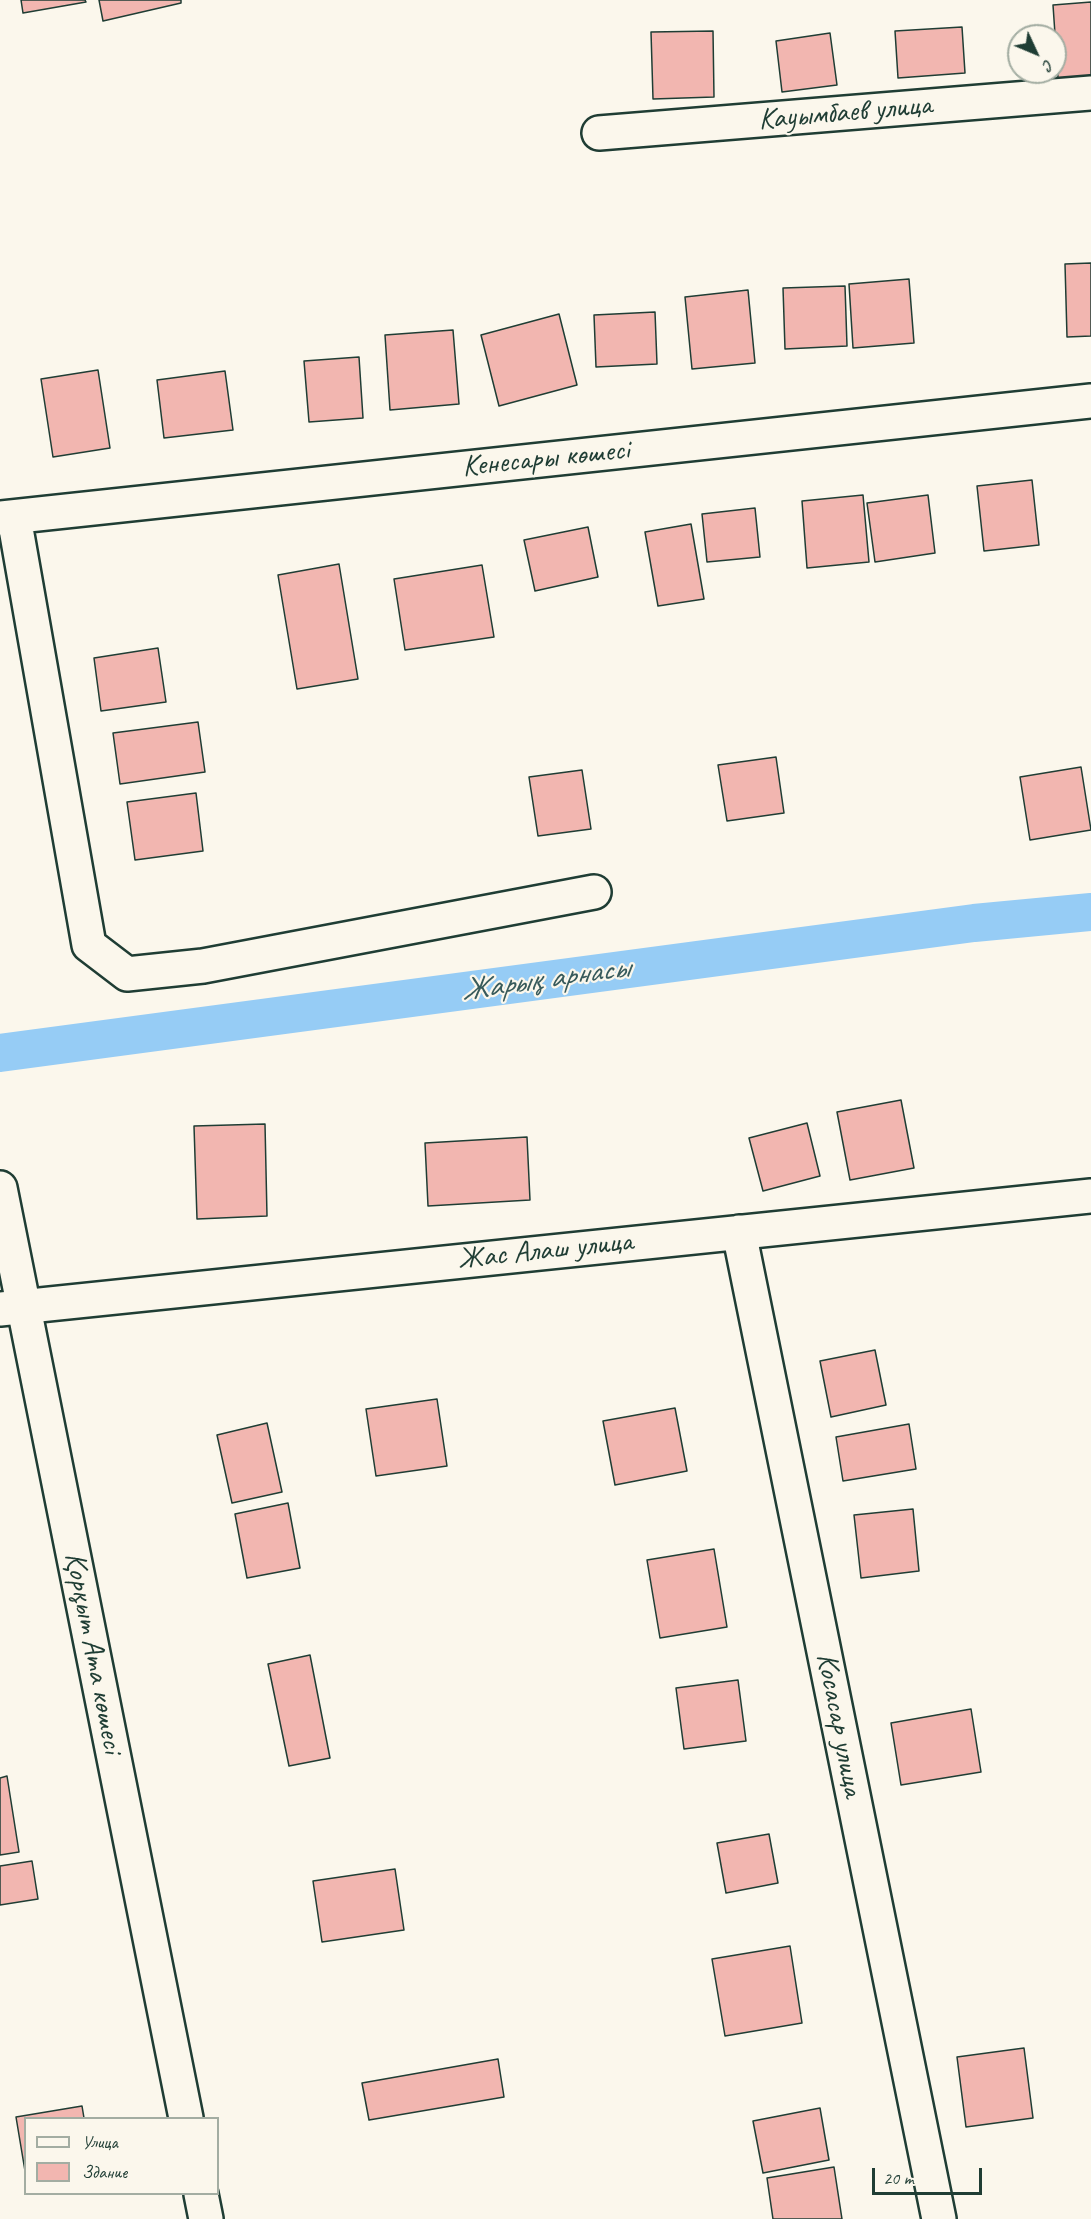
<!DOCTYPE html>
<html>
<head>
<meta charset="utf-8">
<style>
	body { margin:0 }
	#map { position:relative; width:1091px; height:2219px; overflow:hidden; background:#fbf7ec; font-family:Caveat,sans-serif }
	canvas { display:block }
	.legend { position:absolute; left:24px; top:2117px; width:195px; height:78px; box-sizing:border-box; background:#fbf7ec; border:2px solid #a3ada2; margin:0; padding:8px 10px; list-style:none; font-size:18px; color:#1f3d34 }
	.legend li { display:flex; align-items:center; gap:12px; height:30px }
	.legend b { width:30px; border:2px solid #a3ada2 }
	.north { position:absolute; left:1007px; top:24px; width:60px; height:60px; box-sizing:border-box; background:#fbf7ec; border:2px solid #a3ada2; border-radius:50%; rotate:134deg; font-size:16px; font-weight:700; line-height:24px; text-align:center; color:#1f3d34 }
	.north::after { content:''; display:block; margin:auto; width:21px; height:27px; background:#1f3d34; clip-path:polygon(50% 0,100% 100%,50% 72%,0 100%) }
	.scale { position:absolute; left:872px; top:2168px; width:110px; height:27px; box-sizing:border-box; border:3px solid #1f3d34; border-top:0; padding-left:8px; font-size:18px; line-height:21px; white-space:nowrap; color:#1f3d34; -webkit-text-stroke:4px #fbf7ec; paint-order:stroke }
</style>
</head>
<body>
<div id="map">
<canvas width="1091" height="2219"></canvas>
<ul class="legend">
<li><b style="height:8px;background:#fbf7ec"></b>Улица</li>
<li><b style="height:16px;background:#f2b6b0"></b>Здание</li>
</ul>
<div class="north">С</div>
<div class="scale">20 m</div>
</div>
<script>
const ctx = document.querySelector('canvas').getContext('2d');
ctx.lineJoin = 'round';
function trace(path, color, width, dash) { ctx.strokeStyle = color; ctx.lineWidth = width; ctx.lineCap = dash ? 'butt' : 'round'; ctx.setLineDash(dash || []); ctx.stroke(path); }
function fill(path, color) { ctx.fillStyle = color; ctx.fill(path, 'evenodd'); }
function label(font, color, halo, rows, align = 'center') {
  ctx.font = font + ' Caveat,sans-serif'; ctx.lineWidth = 4.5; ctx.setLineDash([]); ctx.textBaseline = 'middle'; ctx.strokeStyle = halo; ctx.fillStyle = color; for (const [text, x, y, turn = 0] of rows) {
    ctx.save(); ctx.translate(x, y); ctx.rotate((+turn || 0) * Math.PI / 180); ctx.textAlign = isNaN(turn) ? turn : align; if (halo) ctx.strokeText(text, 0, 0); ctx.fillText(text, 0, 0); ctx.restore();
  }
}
trace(new Path2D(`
	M0,1053L974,923L1091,912`), '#96ccf5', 38);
const building = new Path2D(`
	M21,0H85L86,2L23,13Z
	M99,0H181V3L103,21Z
	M1091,2V76L1058,78L1053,5Z
	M962,27L965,73L898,78L895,31Z
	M713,31L714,97L653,99L651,32Z
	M830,33L837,85L782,92L776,41Z
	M1091,263V336L1067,337L1065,264Z
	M909,279L914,343L853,348L849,284Z
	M845,286L847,346L785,349L783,288Z
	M748,290L755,363L692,369L685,297Z
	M655,312L657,364L596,367L594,315Z
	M559,314L577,385L499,406L481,335Z
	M453,330L459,404L390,410L385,335Z
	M359,357L363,418L309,422L304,361Z
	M98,370L110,448L53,457L41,379Z
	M225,371L233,430L164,438L157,380Z
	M1032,480L1039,545L984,551L977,486Z
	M863,495L869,562L807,568L802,501Z
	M928,495L935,553L875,562L867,503Z
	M755,508L760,557L707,562L702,514Z
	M691,524L704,599L658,606L645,532Z
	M588,527L598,577L535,591L524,540Z
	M339,564L358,679L297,689L278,575Z
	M482,565L494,637L405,650L394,579Z
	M158,648L166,702L101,711L94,658Z
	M198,722L205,772L120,784L113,733Z
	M776,757L784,813L727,821L718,765Z
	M1081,767L1091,830L1030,840L1020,777Z
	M582,770L591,829L538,836L529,777Z
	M196,793L203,851L135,860L127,802Z
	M901,1100L914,1168L850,1180L837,1112Z
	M807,1123L820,1176L763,1191L749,1138Z
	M265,1124L267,1216L197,1219L194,1126Z
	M527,1137L530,1200L428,1206L425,1143Z
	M875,1350L886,1405L831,1417L820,1361Z
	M437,1399L447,1466L376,1476L366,1409Z
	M675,1408L687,1471L615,1485L603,1421Z
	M267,1423L282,1492L232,1503L217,1435Z
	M909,1424L916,1469L843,1481L836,1437Z
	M288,1503L300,1568L247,1578L235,1514Z
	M913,1509L919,1571L861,1578L854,1515Z
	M714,1549L727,1627L660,1638L647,1560Z
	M310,1655L330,1758L289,1766L268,1664Z
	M738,1680L746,1741L684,1749L676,1688Z
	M971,1709L981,1772L901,1785L891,1723Z
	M7,1776L19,1852L0,1855V1778Z
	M769,1834L778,1883L726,1893L717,1843Z
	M32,1861L38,1899L0,1905V1866Z
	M395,1869L404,1930L322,1942L313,1881Z
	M790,1946L802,2023L725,2036L712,1959Z
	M1024,2048L1033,2118L966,2127L957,2057Z
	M498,2059L504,2097L369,2120L362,2083Z
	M82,2106L84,2118H26V2177L16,2117Z
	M820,2108L829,2160L763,2173L753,2121Z
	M834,2167L842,2219H773L767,2178Z`);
fill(building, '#f2b6b0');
trace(building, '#1f3d34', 1.5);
const minor = new Path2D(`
	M599,133L1091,93
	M14,517L89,945L127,974L203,966L594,892
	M0,518L1091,401
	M739,1232L939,2219
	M0,1309L1091,1196`);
const major = new Path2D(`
	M0,1188L186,2118
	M201,2194L206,2219`);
trace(minor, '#1f3d34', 38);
trace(major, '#1f3d34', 38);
trace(minor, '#fbf7ec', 33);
trace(major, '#fbf7ec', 33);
label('30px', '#1f3d34', '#fbf7ec', [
	["Кауымбаев улица",845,113,-5],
	["Кенесары көшесі",546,459,-6],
	["Жас Алаш улица",545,1251,-6],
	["Қорқыт Ата көшесі",93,1653,79],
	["Косасар улица",839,1725,79]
]);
label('italic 32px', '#375a5b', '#fbf7ec', [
	["Жарық арнасы",545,980,-8]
]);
</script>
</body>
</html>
